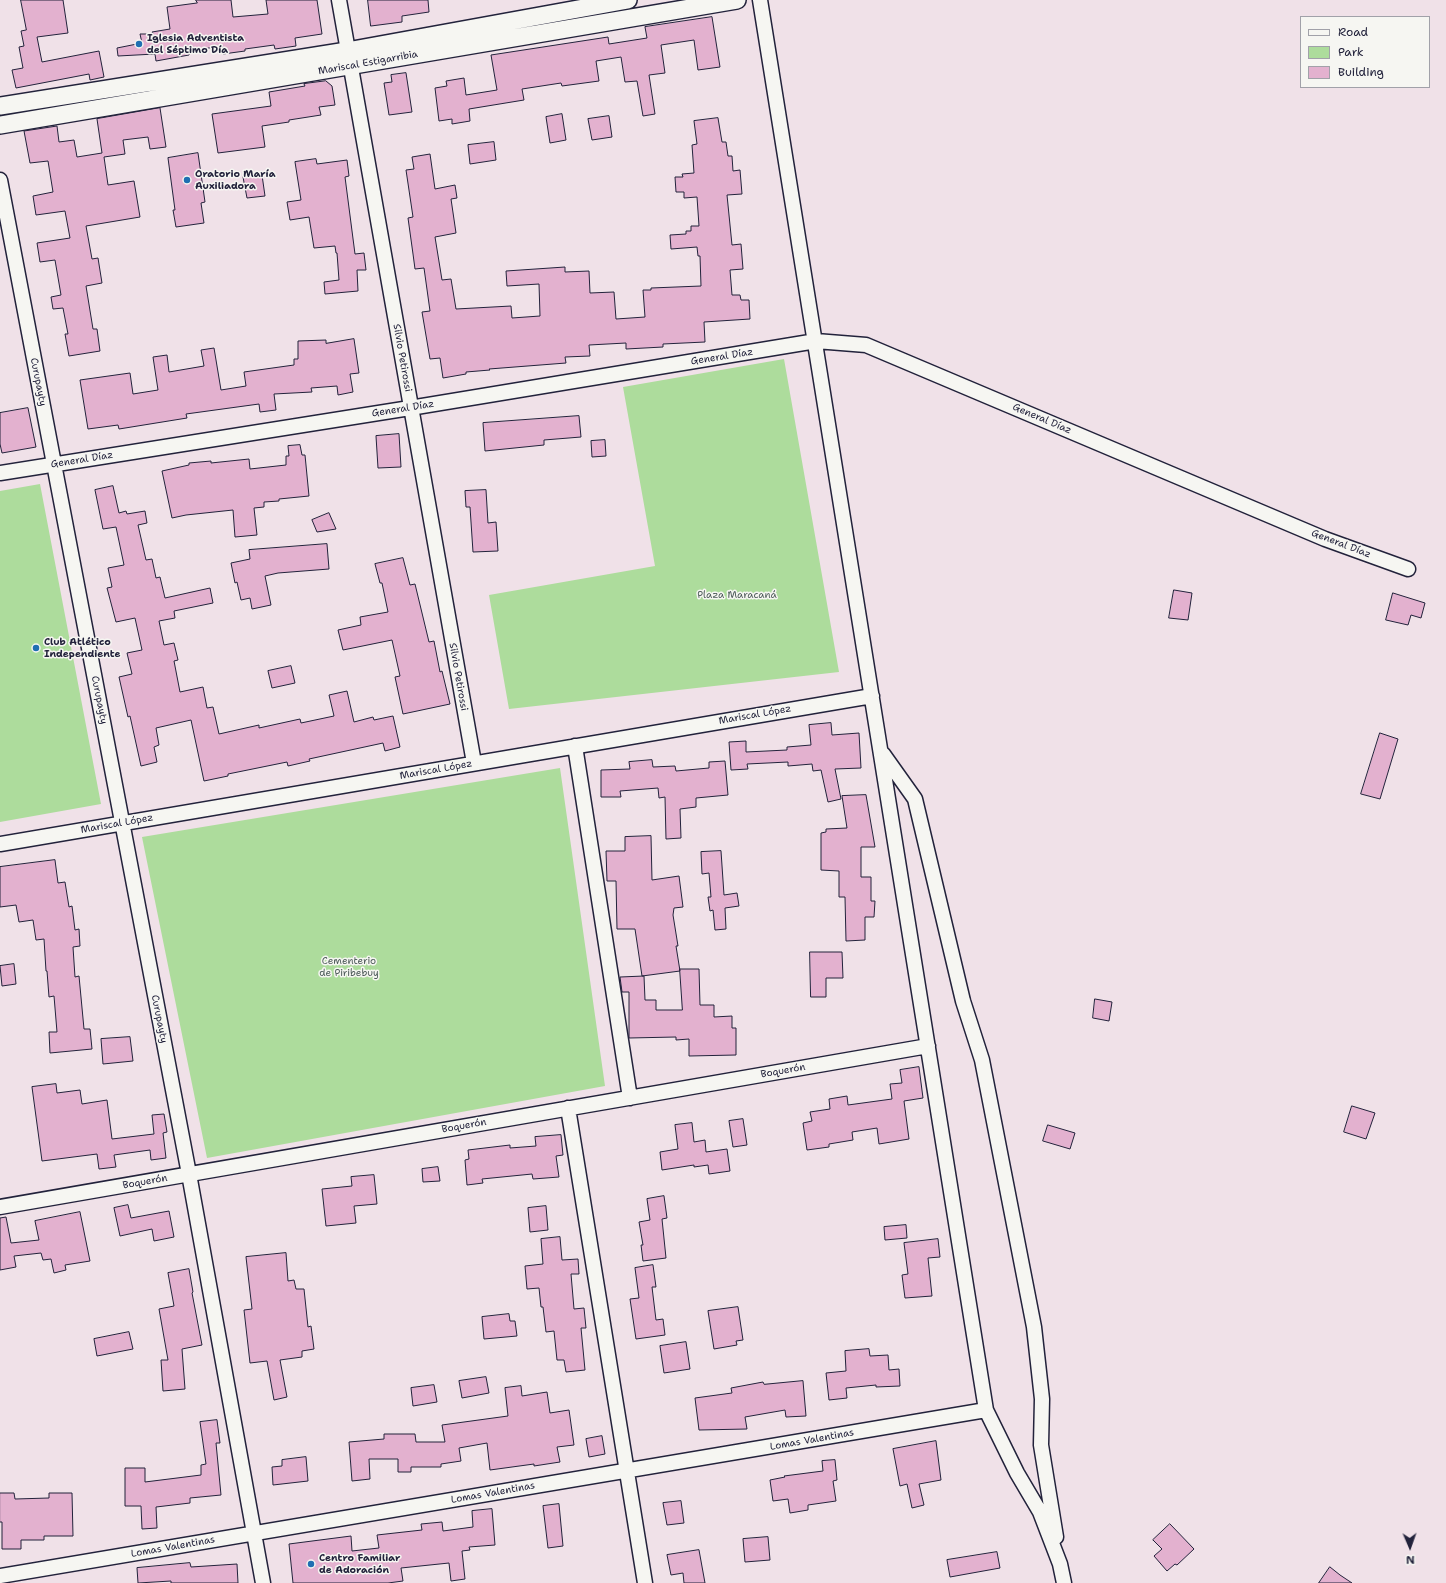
<!DOCTYPE html>
<html>
<head>
<meta charset="utf-8">
<style>
	body { margin:0 }
	#map { position:relative; width:1446px; height:1583px; overflow:hidden; background:#f0e1e8; font-family:"Shantell Sans",sans-serif }
	canvas { display:block }
	.legend { position:absolute; left:1300px; top:16px; width:130px; height:72px; box-sizing:border-box; background:#f6f6f2; border:1px solid #a1a1a9; margin:0; padding:5px 7px; list-style:none; font-size:12px; color:#22223b }
	.legend li { display:flex; align-items:center; gap:8px; height:20px }
	.legend b { width:20px; border:1px solid #a1a1a9 }
	.north { position:absolute; left:1390px; top:1527px; width:40px; height:40px; -webkit-text-stroke:3px #f6f6f2; paint-order:stroke; rotate:178deg; font-size:11px; font-weight:700; line-height:16px; text-align:center; color:#22223b }
	.north::after { content:''; display:block; margin:auto; width:14px; height:18px; background:#22223b; clip-path:polygon(50% 0,100% 100%,50% 72%,0 100%) }
</style>
</head>
<body>
<div id="map">
<canvas width="1446" height="1583"></canvas>
<ul class="legend">
<li><b style="height:5px;background:#f6f6f2"></b>Road</li>
<li><b style="height:11px;background:#addc9c"></b>Park</li>
<li><b style="height:11px;background:#e3b1cf"></b>Building</li>
</ul>
<div class="north">N</div>
</div>
<script>
const ctx = document.querySelector('canvas').getContext('2d');
ctx.lineJoin = 'round';
function fill(path, color) { ctx.fillStyle = color; ctx.fill(path, 'evenodd'); }
function trace(path, color, width, dash) { ctx.strokeStyle = color; ctx.lineWidth = width; ctx.lineCap = dash ? 'butt' : 'round'; ctx.setLineDash(dash || []); ctx.stroke(path); }
function label(font, color, halo, rows, align = 'center') {
  ctx.font = font + ' "Shantell Sans",sans-serif'; ctx.lineWidth = 3; ctx.setLineDash([]); ctx.textBaseline = 'middle'; ctx.strokeStyle = halo; ctx.fillStyle = color; for (const [text, x, y, turn = 0] of rows) {
    ctx.save(); ctx.translate(x, y); ctx.rotate((+turn || 0) * Math.PI / 180); ctx.textAlign = isNaN(turn) ? turn : align; if (halo) ctx.strokeText(text, 0, 0); ctx.fillText(text, 0, 0); ctx.restore();
  }
}
fill(new Path2D(`
	M784,359L839,672L509,709L489,595L655,566L623,387Z
	M40,484L101,804L0,822V491Z
	M560,768L605,1086L207,1158L142,837Z`), '#addc9c');
const building = new Path2D(`
	M21,0H63L68,33L37,37L42,62L99,51L104,77L90,80L89,74L16,88L12,70L23,68L19,47L24,46L21,31L26,30Z
	M196,0H231L233,17L268,14L266,0H317L322,34L295,38L296,46L275,49L274,45L245,49V51L223,54L222,46L189,51V55L156,61L155,54L118,56L117,48L142,43L140,34H153L152,32L170,29L167,7L197,3Z
	M368,0H428L429,12L402,16V22L371,26Z
	M712,17L720,67L698,70L694,40L661,45L665,73L649,75L655,114L643,116L637,81L625,82L621,57L596,61L599,81L562,86L561,83L522,89L524,100L469,109L470,121L452,124V119L439,121L435,88L447,86L446,81L464,78L466,95L497,90L491,55L608,37L609,44L647,38L645,27Z
	M406,73L412,112L389,115L384,83L392,82L391,75Z
	M326,81L332,86L335,105L319,107L321,115L289,120V122L262,126L265,147L218,153L212,114L271,106L269,92L305,86L304,84Z
	M160,108L166,147L150,149L148,137L123,140L125,154L104,157L108,185L134,181L140,217L86,226L92,259L98,258L102,283L86,286L93,329H97L100,351L69,356L65,334H68L63,308L53,309L51,297L61,295L55,260L40,262L37,243L70,238L65,211L36,215L33,196L53,192L48,161L30,163L24,131L57,126L59,142L74,140L77,157L102,153L97,119Z
	M562,114L566,140L550,143L546,117Z
	M609,116L612,137L592,140L588,119Z
	M718,118L722,142H726L728,156H732L733,171L740,170L742,194L727,195L732,245L741,244L743,269L730,270L732,295H740L741,300H749L750,319L704,322L705,342L663,344V347L626,349V343L589,345L590,356L565,357L566,363L489,369L490,370L466,372V374L443,378L440,358L430,359L422,312L430,311L424,268L415,269L413,254L408,218L413,217L406,170L414,169L412,157L430,154L435,189L455,185L457,198L451,199L456,233L435,237L442,280L451,279L456,309L511,306L512,318L540,316L539,284L507,286L506,271L565,267V272L589,271L590,293L614,292L616,319L645,317L643,290H651V288L701,286L700,256H698L697,247L671,249L670,235L686,234V231H691V226H699L697,197L684,198V192H676L675,177H683L682,174L694,173L692,145L697,144L694,121Z
	M494,142L496,160L470,164L468,145Z
	M198,153L205,202L201,203L204,223L176,227L173,210H175L168,158Z
	M316,159L317,164L347,160L349,176L345,177L355,254L364,253L366,270H357L358,291L325,294L324,282L339,280L337,253H336L335,246L314,248L309,217L290,220L287,202L301,200L295,162Z
	M262,175L265,196L247,198L243,177Z
	M354,339L359,373L350,374L353,392L338,395L337,386L311,388L312,392L274,394L276,410L260,412L259,404L186,414L187,418L119,429L118,425L88,429L80,380L130,373L133,394L158,390L153,357L167,355L169,372L204,366L201,350L214,348L221,390L246,386L244,372L294,365V359H298V341L326,340V343Z
	M28,408L36,447L2,453L0,444V413Z
	M579,416L581,437L544,440V445L485,451L483,423Z
	M399,434L401,467L378,468L376,436Z
	M605,440L606,456L592,457L591,441Z
	M300,445L302,455H305L309,496L279,499V501L264,502V507L254,508L257,535L235,537L233,510L186,515L172,518L162,471L189,465V463L211,461V463L249,459L250,469L286,465V456H289L288,446Z
	M113,486L119,513L126,511L127,514L145,511L147,523L138,525L146,560L152,559L156,578L160,577L165,598L210,588L213,603L174,611L175,618L159,621L164,645L174,643L178,660L174,661L180,692L203,687L207,708L213,707L219,734L259,725V728L300,719L301,723L334,716L329,695L347,691L354,722L373,717L374,720L393,716L400,747L385,751L383,743L309,759L310,761L288,766L287,762L228,774V776L204,781L191,720L156,728L159,745L154,747L157,762L141,766L130,716L128,717L119,677L132,674L127,653L142,650L135,618L116,622L107,588L112,587L108,568L124,565L116,527L103,529L95,490Z
	M486,490L488,523L496,522L498,551L473,552L470,507H466L465,491Z
	M329,513L336,529L317,532L312,520Z
	M327,544L329,569L278,573L265,576L271,605L252,609L250,598L241,600L237,582L235,583L231,563L250,559L249,550Z
	M403,558L410,585L415,584L429,642L434,641L440,672L442,671L450,704L403,714L395,677L400,676L392,640L343,650L338,630L361,625L360,617L388,612L382,583H380L375,564Z
	M1174,590L1192,593L1188,620L1169,618Z
	M1393,593L1425,603L1421,618L1411,615L1408,625L1386,620Z
	M291,666L295,683L272,688L268,671Z
	M831,723L832,735L859,733L861,768L835,769L841,799L828,802L821,770L813,771L812,764L788,766V762L747,764L748,769L731,770L729,742L746,741V752L787,750V747L811,745L809,725Z
	M1380,733L1398,739L1380,799L1361,794Z
	M652,760L653,767L675,766L676,771L709,768V762L725,761L728,795L696,798V807L680,809L681,838L666,839L665,797L659,798L658,788L620,791L621,797H601V770L630,769L629,762Z
	M866,795L875,847H861V877H871V901H875L874,917H865V940L846,941L845,897H839V871L821,870V833L826,832V829L847,828L842,796Z
	M651,836L652,880L679,876L683,907L674,908L673,915L678,946H676L680,971L642,976L635,929H617L616,881H607L606,851H625V837Z
	M721,851L724,895L737,893L739,906L725,908L726,929L715,930L713,910L710,911L708,897H711L709,873L702,874L701,852Z
	M55,860L58,883L65,882L69,907L72,906L75,930L79,929L80,946L73,947L75,977L79,976L84,1029H90L92,1049L50,1053L49,1032H57L54,996L49,997L47,971H46L44,939L36,940L33,920L19,922L16,905L0,907V867Z
	M810,952H842L843,978H826V997H811Z
	M14,964L16,984L2,986L0,966Z
	M680,969H699L700,1005H714V1017L732,1016V1028H736V1055L689,1056V1039L676,1040V1037L629,1038V992H622L620,977L644,976L645,1000H656V1010H682Z
	M1095,999L1112,1002L1109,1021L1093,1018Z
	M130,1037L133,1061L103,1064L101,1039Z
	M919,1067L923,1098L904,1101L909,1139L879,1144L877,1128L852,1132L853,1140L829,1144V1147L807,1150L803,1123L812,1121L810,1112L830,1109L829,1099L847,1096L848,1105L892,1099L890,1084L902,1083L900,1070Z
	M56,1084L57,1093L80,1090L82,1104L107,1100L112,1139L154,1134L152,1115L164,1114L167,1132L163,1133L166,1158L151,1160L150,1150L114,1155L116,1167L99,1169L97,1154L42,1161L32,1087Z
	M1352,1106L1375,1113L1366,1139L1344,1132Z
	M743,1119L747,1145L733,1147L729,1121Z
	M692,1123L694,1142L705,1140L706,1152L727,1149L730,1171L709,1174L708,1165L694,1167V1165L662,1170L660,1152L678,1149L675,1125Z
	M1048,1125L1075,1133L1070,1149L1043,1141Z
	M561,1135L563,1155L556,1156L559,1177L533,1179L532,1174L482,1179L483,1183L467,1185L465,1160L469,1159L468,1150L510,1145V1148L536,1146L535,1137Z
	M438,1167L440,1181L423,1182L422,1169Z
	M374,1175L377,1204L354,1206L356,1223L326,1226L322,1189L352,1186L351,1177Z
	M664,1196L667,1218L662,1219L666,1258L643,1261L641,1245H643L639,1222L650,1220L647,1199Z
	M128,1205L131,1218L169,1211L174,1237L154,1241L152,1229L120,1236L114,1208Z
	M546,1206L548,1230L530,1232L528,1208Z
	M80,1212L90,1261L65,1265L66,1270L54,1273L51,1259L43,1260L41,1253L14,1256L16,1267L0,1270V1218L6,1217L11,1243L39,1240L35,1221Z
	M906,1225L907,1238L885,1240L884,1227Z
	M560,1237L562,1260L578,1259L579,1274H571L574,1309L584,1308L586,1328H581L585,1370L566,1372L564,1360H557L554,1331L546,1332L543,1307H541L539,1288L527,1289L525,1266L543,1264L541,1239Z
	M938,1239L940,1257L928,1258L932,1296L905,1298L902,1275L908,1274L904,1243Z
	M286,1253L288,1281L294,1280L296,1289H304L308,1327L311,1326L314,1349L302,1351V1357L280,1360L287,1397L274,1400L267,1361L250,1363L244,1310L252,1309L246,1257Z
	M653,1265L656,1287H652L656,1320L663,1319L665,1335L636,1339L630,1299L639,1298L635,1268Z
	M189,1269L193,1292L192,1293L202,1345L182,1349L185,1389L163,1391L161,1360H168L159,1309L174,1306L168,1273Z
	M738,1307L743,1340L736,1341L737,1345L714,1349L708,1311Z
	M509,1314L510,1321H515L517,1336L484,1339L482,1317Z
	M129,1332L133,1349L97,1356L94,1339Z
	M686,1342L690,1369L664,1373L660,1346Z
	M869,1349L870,1356L888,1355L889,1370L899,1369L900,1386L876,1387V1385L846,1388L847,1398L829,1400L826,1373L846,1371L845,1351Z
	M486,1377L489,1393L462,1398L459,1381Z
	M803,1381L806,1416L786,1417L785,1410L745,1417L747,1429L699,1430L695,1398L732,1393L731,1388L763,1382L764,1384Z
	M434,1385L437,1402L413,1406L411,1388Z
	M521,1386L522,1396L547,1392L550,1413L569,1410L574,1445L557,1447L560,1462L534,1466V1464L490,1470L487,1443L459,1448L461,1461L441,1464V1467H411V1472H398V1459H369L370,1479L352,1481L349,1442L384,1439V1434H415L416,1442H445L442,1425L508,1416L505,1388Z
	M217,1420L220,1443H216L221,1495L190,1498V1503L156,1507L157,1528L142,1529L141,1506H125V1468H145V1482L201,1475V1465L206,1464L200,1422Z
	M602,1436L605,1454L589,1457L586,1439Z
	M936,1441L941,1480L919,1484L924,1505L912,1508L907,1484L900,1486L893,1449Z
	M306,1457L308,1481L273,1485L272,1467L282,1466V1460Z
	M835,1460L837,1480L833,1481L836,1501L808,1505V1510L790,1513L788,1499L773,1501L770,1480L785,1477L784,1476L823,1471L822,1461Z
	M0,1493H14L15,1499L49,1498V1493H72L73,1536H44V1540H21V1549H2V1522H0Z
	M681,1501L684,1523L667,1525L663,1503Z
	M559,1504L563,1546L548,1548L543,1506Z
	M492,1509L495,1545L469,1547L470,1550L462,1551L465,1579L451,1581L449,1563L401,1568L403,1581L388,1583H293L289,1544L351,1536L352,1551L379,1548L377,1535L422,1530L421,1524L442,1522L443,1531L473,1527L472,1511Z
	M1170,1524L1194,1549L1177,1565L1175,1564L1167,1571L1154,1556L1162,1549L1153,1540Z
	M768,1537L770,1560L745,1562L743,1539Z
	M699,1550L705,1583H684L683,1573L671,1575L667,1555Z
	M997,1552L1000,1568L950,1577L947,1560Z
	M190,1563L191,1567L237,1564L238,1583H171V1581L138,1583L137,1568Z
	M1330,1567L1340,1575L1352,1583H1319Z`);
fill(building, '#e3b1cf');
trace(building, '#22223b', 1);
const minor = new Path2D(`
	M339,0L474,763
	M760,0L986,1410L1017,1473L1040,1512L1060,1564L1064,1583
	M0,180L189,1174L263,1583
	M0,473L410,408L816,341L866,345L1325,539L1408,569
	M575,746L630,1098
	M883,754L915,799L963,1001L982,1060L1034,1327L1042,1399L1041,1445L1056,1537
	M0,844L872,696
	M568,1108L645,1583
	M0,1207L928,1046
	M0,1576L986,1410`);
const tertiary = new Path2D(`
	M0,106L347,51L628,0
	M0,125L737,0`);
trace(minor, '#22223b', 17);
trace(tertiary, '#22223b', 20);
trace(minor, '#f6f6f2', 14);
trace(tertiary, '#f6f6f2', 17);
for (const [x, y, r, color] of [
	[139,44,4,"#1f6fb2"],
	[187,180,4,"#1f6fb2"],
	[36,648,4,"#1f6fb2"],
	[311,1564,4,"#1f6fb2"]
]) { const dot = new Path2D(); dot.arc(x, y, r, 0, 2 * Math.PI); ctx.fillStyle = color; ctx.fill(dot); trace(dot, '#f6f6f2', 1.5); }
label('bold 10px', '#22223b', '#f6f6f2', [
	["Iglesia Adventista",147,38],
	["del Séptimo Día",147,50],
	["Oratorio María",195,174],
	["Auxiliadora",195,186],
	["Club Atlético",44,642],
	["Independiente",44,654],
	["Centro Familiar",319,1558],
	["de Adoración",319,1570]
], 'left');
label('10px', '#22223b', '#f6f6f2', [
	["Mariscal Estigarribia",368,63,-10],
	["General Díaz",722,357,-9],
	["Silvio Petirossi",402,358,80],
	["Curupayty",38,382,79],
	["General Díaz",403,409,-9],
	["General Díaz",1042,419,23],
	["General Díaz",82,460,-9],
	["General Díaz",1341,544,21],
	["Silvio Petirossi",458,677,80],
	["Curupayty",99,700,79],
	["Mariscal López",755,715,-10],
	["Mariscal López",436,770,-10],
	["Mariscal López",117,824,-10],
	["Curupayty",159,1019,79],
	["Boquerón",783,1071,-10],
	["Boquerón",464,1126,-10],
	["Boquerón",145,1182,-10],
	["Lomas Valentinas",812,1440,-10],
	["Lomas Valentinas",493,1493,-10],
	["Lomas Valentinas",173,1547,-10]
]);
label('10px', '#4c5a58', '#f6f6f2', [
	["Plaza Maracaná",737,595],
	["Cementerio",349,961],
	["de Piribebuy",349,973]
]);
</script>
</body>
</html>
